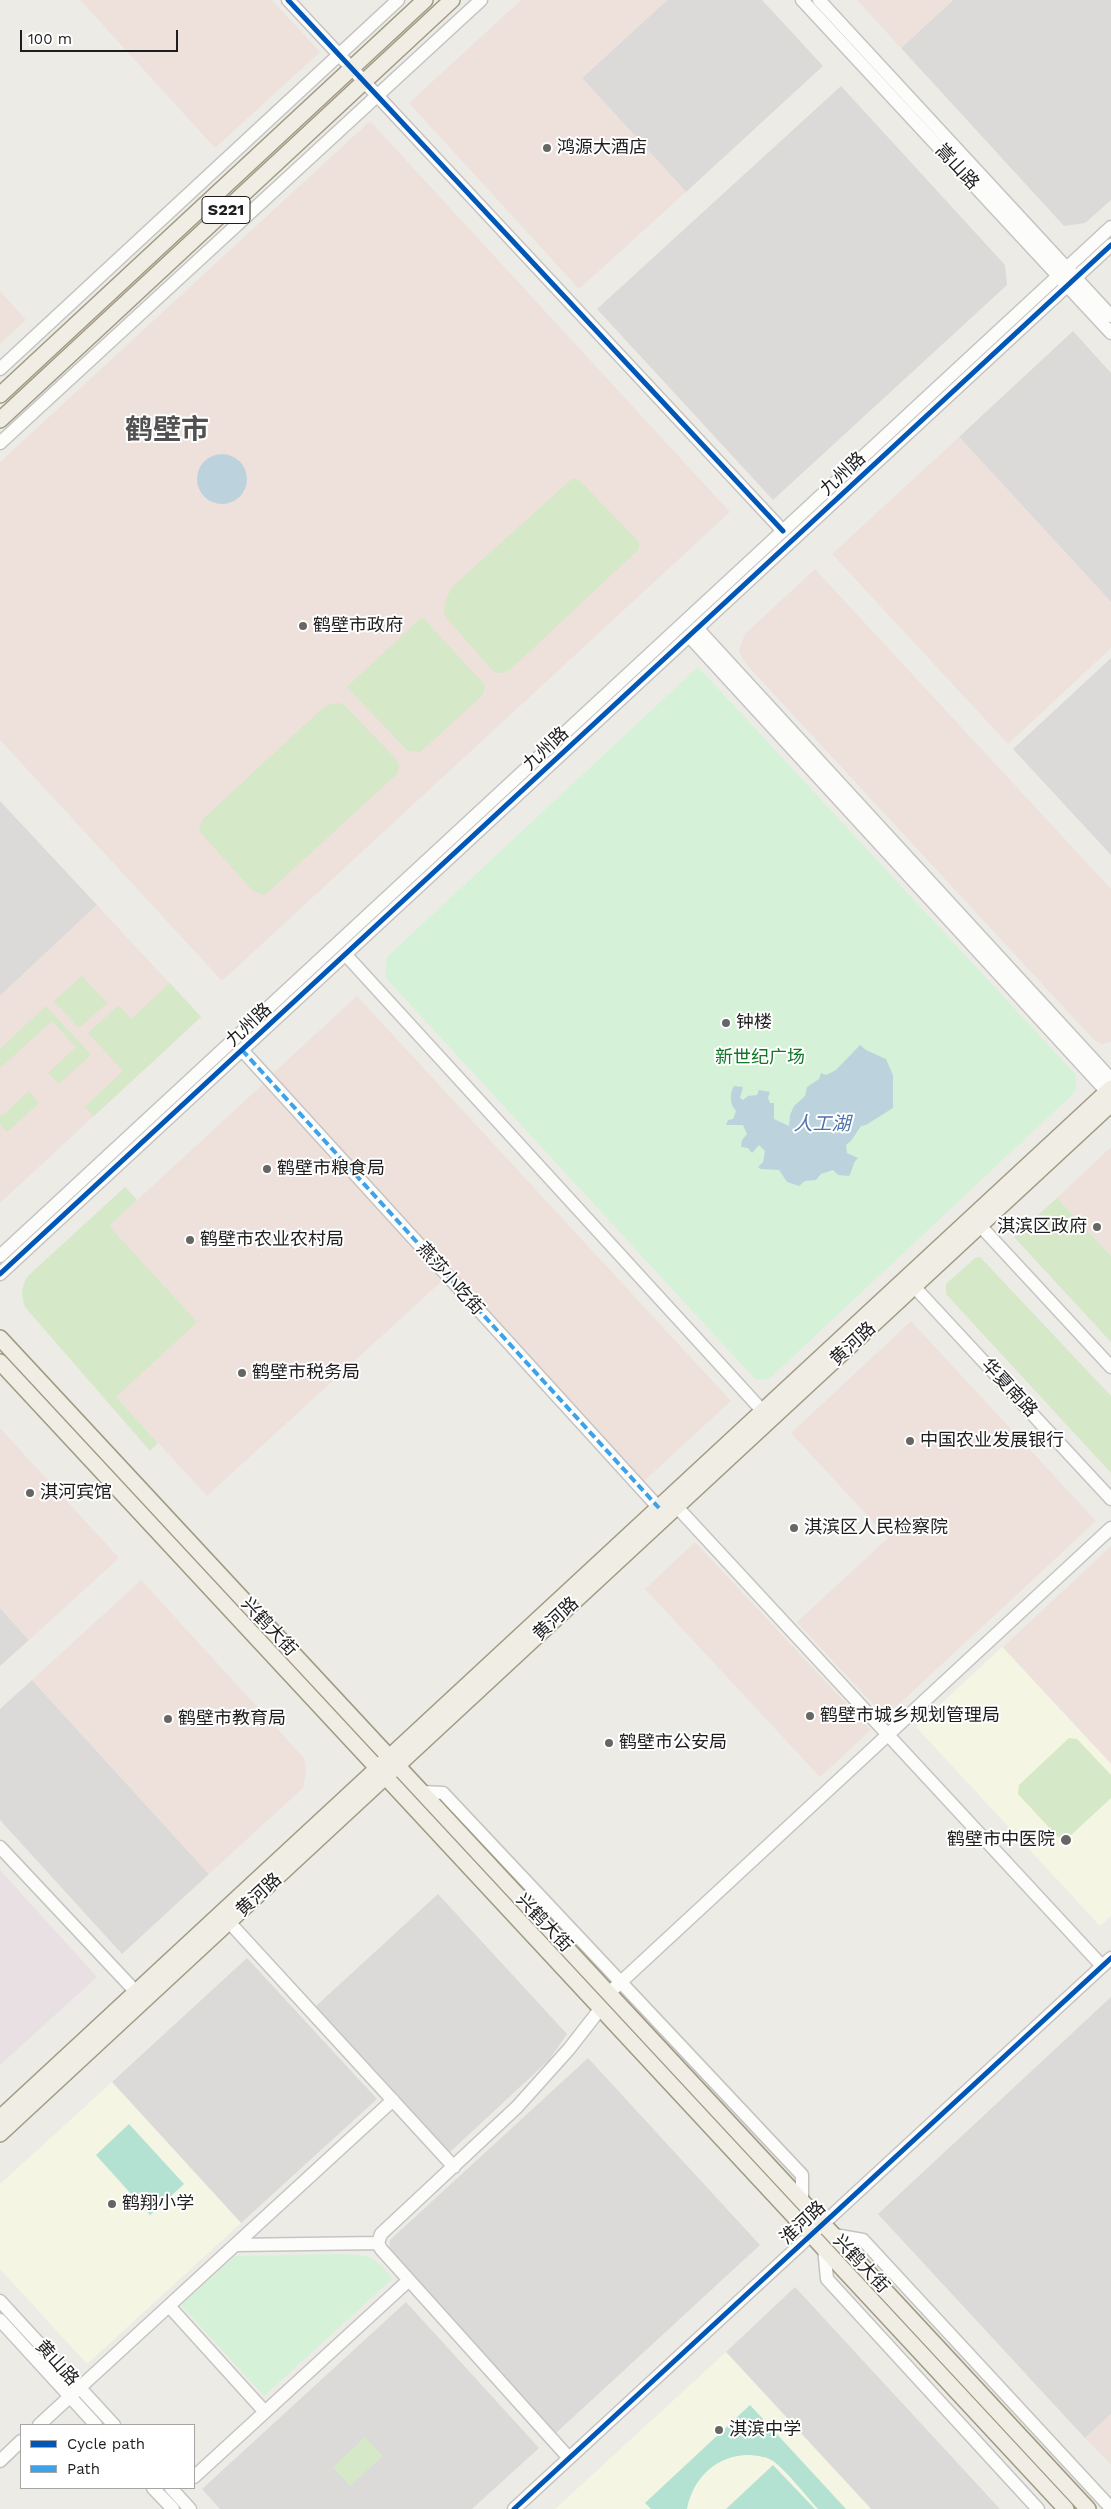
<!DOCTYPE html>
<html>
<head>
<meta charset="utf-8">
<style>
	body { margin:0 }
	#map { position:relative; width:1111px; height:2509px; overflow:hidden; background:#ecebe6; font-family:"Work Sans",sans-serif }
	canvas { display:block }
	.legend { position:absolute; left:20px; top:2424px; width:175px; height:65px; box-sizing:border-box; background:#fff; border:1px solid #a5a5a5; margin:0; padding:6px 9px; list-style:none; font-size:15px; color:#1e1e1e }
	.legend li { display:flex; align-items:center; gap:10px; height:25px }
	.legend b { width:25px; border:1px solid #a5a5a5 }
	.scale { position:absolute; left:20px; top:30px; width:158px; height:22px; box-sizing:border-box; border:2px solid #1e1e1e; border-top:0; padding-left:6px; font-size:15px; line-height:18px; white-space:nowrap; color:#1e1e1e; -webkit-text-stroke:4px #fff; paint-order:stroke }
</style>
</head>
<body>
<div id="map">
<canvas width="1111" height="2509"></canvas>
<ul class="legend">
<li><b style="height:6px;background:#0057b8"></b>Cycle path</li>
<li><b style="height:6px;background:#3da2ea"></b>Path</li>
</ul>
<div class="scale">100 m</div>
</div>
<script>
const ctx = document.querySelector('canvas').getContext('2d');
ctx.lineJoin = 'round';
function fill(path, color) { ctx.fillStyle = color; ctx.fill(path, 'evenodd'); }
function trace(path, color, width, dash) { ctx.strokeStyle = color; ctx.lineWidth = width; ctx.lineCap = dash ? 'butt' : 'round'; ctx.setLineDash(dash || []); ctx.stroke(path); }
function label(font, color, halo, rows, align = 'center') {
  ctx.font = font + ' "Work Sans","Noto Sans SC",sans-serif'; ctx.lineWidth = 4; ctx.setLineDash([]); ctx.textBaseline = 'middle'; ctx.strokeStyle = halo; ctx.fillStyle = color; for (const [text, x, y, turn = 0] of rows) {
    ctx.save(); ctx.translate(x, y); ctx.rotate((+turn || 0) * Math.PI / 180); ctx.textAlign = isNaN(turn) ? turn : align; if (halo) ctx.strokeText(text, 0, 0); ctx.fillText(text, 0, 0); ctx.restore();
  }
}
fill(new Path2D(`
	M667,0H762L823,66L686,192L582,78Z
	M953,0H1111V200L1085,223L1064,226L901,48Z
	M841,86L1005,265L1007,285L773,500L597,309Z
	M1073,331L1111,373V602L959,437Z
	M1111,658V855L1013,749Z
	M0,801L97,905L0,996Z
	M0,1608L29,1640L0,1666Z
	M32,1680L209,1874L122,1954L0,1820V1709Z
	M438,1894L567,2034L549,2060L450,2152L316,2006Z
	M247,1958L377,2099L241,2223L112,2082Z
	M1111,1997V2414L1085,2438L878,2214Z
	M588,2058L760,2245L556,2433L389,2251L390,2240Z
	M795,2287L1000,2509H871L726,2352Z
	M406,2302L539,2448L472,2509H220L202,2489Z`), '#dbdad8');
fill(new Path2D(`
	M80,0H272L320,52L215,148Z
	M521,0H667L582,78L686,192L579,289L409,103Z
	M857,0H953L901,48Z
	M370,121L730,512L222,981L0,740V462Z
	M0,291L26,320L0,344Z
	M959,437L1111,602V648L1008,744L832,554Z
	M815,569L1111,889V1042L1102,1044L1094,1040L745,663L739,652L741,643L746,633Z
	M97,905L201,1017L0,1203V996Z
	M357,996L731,1401L644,1481L270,1076Z
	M263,1084L443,1280L207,1496L116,1397L109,1226Z
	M1111,1147V1256L1057,1198Z
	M911,1321L1096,1521L885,1717L797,1622L888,1538L791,1433Z
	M0,1428L119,1558L29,1640L0,1608Z
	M695,1542L871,1730L820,1777L645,1589Z
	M1111,1546V1764L1003,1647Z
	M141,1580L304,1758L306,1772L303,1788L209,1874L32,1680Z
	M1111,2414V2465L1085,2438Z`), '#eee1dc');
fill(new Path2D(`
	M0,1870L97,1977L0,2065Z`), '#e9e0e4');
fill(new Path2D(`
	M1002,1647L1111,1764V1916L1100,1926L916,1727Z
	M112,2082L241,2223L87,2364L0,2269V2184Z
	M726,2352L871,2509H555Z`), '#f4f5e2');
fill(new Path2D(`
	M573,478L579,480L639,542V549L513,667C506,673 503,675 493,671L444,615L445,602L452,587Z
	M422,617L485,685L483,695L420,752L408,751L347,687Z
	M336,703L343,704L396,759L399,766L397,774L267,893L263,895L253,891L199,831L202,820L325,706Z
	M82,976L107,1003L79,1028L54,1001Z
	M170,983L201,1017L94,1116L85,1107L123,1071L88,1033L119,1005L131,1019Z
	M46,1006L91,1055L59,1084L48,1073L76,1047L52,1021L0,1068V1049Z
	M29,1091L39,1103L7,1132L0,1124V1115L2,1116Z
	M125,1187L137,1200L109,1226L197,1322L116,1397L158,1443L150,1451L25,1307C21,1295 21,1287 28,1276Z
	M1057,1198L1111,1256V1342L1014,1237Z
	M980,1257L1111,1396V1473L946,1294V1284L975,1258Z
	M1069,1738L1077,1739L1111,1775V1798L1069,1837L1059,1838L1018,1794L1019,1785Z
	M365,2437L383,2456L350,2486L333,2467Z`), '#d5e8c7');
fill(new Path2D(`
	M698,667L1076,1075V1091L769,1379L756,1380L385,977L387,957Z
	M337,2254C370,2256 371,2253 393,2278L264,2396L181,2305L235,2256Z`), '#d5f2d8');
fill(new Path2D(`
	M129,2124L184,2184L150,2215L96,2155Z
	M750,2405L846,2509H818C806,2496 787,2471 773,2461C768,2457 758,2456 751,2455C718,2454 693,2477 687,2509H651L645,2503Z
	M773,2465L815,2509H726Z`), '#b4e2d2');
fill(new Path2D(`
	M197 479a25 25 0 1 1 50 0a25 25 0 1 1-50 0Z
	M860,1045L866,1050L886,1059L893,1075V1108L866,1125L861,1126L851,1141L846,1145L847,1153L858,1158C852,1163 853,1170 849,1176L838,1175L833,1170L821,1174L816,1180L805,1181L799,1186L787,1182L779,1170L761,1169L758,1167L763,1162L765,1151L759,1145L752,1153L748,1148L741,1147L742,1140L747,1134L743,1125H726L728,1120L733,1119L736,1111C730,1105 729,1094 734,1086L743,1087L740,1098L743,1100L748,1096L757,1095L759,1090L770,1092L768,1098L770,1103H774V1119L789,1126L790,1115L794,1106L805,1096L807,1087L819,1079L821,1073L826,1075L836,1070Z`), '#bcd3de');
const minor = new Path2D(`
	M288,0L783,531
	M802,0L1111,333
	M819,0L1111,316
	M0,369L398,0
	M0,443L481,0
	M697,628L1111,1079
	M689,636L1107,1092
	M345,954L769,1418
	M242,1050L659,1508
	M974,1219L1111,1367
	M0,1256L1111,227
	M0,1274L1111,245
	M908,1280L1111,1499
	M677,1507L1102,1966
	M422,1792L443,1793L802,2175V2200
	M0,1847L136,1992
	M229,1922L454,2167
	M609,1993L1111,1528
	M834,2235L863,2240L1111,2508
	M235,2245L378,2243
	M824,2248L827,2279L1038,2509
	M0,2301L114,2425
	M169,2306L265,2412
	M0,2320L96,2425
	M39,2425L393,2100
	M569,2458L381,2249L378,2243L381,2234L517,2107L569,2049L601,2008
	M0,2461L21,2441
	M194,2477L409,2280
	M153,2488L173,2509
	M171,2488L190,2509
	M514,2509L1111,1958`);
const major = new Path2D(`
	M0,395L425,0
	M0,420L452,0
	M0,1338L1088,2509
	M0,1362L1066,2509
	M0,2118L1111,1088
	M0,2134L1111,1104`);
trace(minor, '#c5c4c2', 15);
trace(major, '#a19b84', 18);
trace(minor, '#fcfcfb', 12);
trace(major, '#f0ede4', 15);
trace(new Path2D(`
	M242,1050L659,1508`), '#3da2ea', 4, [8, 4]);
trace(new Path2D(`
	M288,0L783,531
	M0,1274L1111,245
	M514,2509L1111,1958`), '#0057b8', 5);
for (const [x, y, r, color] of [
	[547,148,5,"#666664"],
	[303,626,5,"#666664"],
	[726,1023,5,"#666664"],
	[267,1169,5,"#666664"],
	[1097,1227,5,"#666664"],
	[190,1240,5,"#666664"],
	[242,1373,5,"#666664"],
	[910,1441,5,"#666664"],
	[30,1493,5,"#666664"],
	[794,1528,5,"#666664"],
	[810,1716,5,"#666664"],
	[168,1719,5,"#666664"],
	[609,1743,5,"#666664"],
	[1066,1840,6,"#666664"],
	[112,2204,5,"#666664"],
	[719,2430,5,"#666664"]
]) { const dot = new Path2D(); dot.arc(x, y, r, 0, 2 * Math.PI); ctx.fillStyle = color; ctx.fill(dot); trace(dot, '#fff', 2); }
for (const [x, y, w] of [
	[226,210,48]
]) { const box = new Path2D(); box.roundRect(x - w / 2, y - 13.5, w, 27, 4); ctx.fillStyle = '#fff'; ctx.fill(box); trace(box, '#1e1e1e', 1); }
label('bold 16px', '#1e1e1e', null, [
	["S221",226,210]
]);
label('18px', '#1e1e1e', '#fff', [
	["鸿源大酒店",557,148],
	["鹤壁市政府",313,626],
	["钟楼",736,1023],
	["鹤壁市粮食局",277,1169],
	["淇滨区政府",1087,1227,"right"],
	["鹤壁市农业农村局",200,1240],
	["鹤壁市税务局",252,1373],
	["中国农业发展银行",920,1441],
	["淇河宾馆",40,1493],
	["淇滨区人民检察院",804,1528],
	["鹤壁市城乡规划管理局",820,1716],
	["鹤壁市教育局",178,1719],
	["鹤壁市公安局",619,1743],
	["鹤壁市中医院",1055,1840,"right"],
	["鹤翔小学",122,2204],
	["淇滨中学",729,2430]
], 'left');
label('18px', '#1e1e1e', '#fff', [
	["嵩山路",957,167,47],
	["九州路",843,474,-43],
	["九州路",546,749,-43],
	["九州路",249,1025,-43],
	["燕莎小吃街",450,1279,48],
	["黄河路",853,1344,-43],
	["华夏南路",1009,1388,47],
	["黄河路",556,1619,-43],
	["兴鹤大街",269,1627,47],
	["黄河路",259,1895,-43],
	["兴鹤大街",544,1923,47],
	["淮河路",803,2223,-43],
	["兴鹤大街",861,2264,47],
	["黄山路",57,2363,48]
]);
label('18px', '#117724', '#fff', [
	["新世纪广场",760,1058]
]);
label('italic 19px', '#4f73a9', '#fff', [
	["人工湖",822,1124]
]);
label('bold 28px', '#515151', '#fff', [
	["鹤壁市",167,431]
]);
</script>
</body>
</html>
